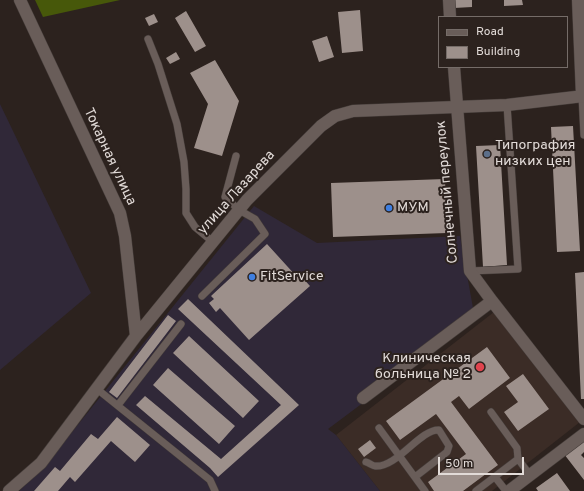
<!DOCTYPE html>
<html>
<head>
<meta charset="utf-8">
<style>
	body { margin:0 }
	#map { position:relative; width:584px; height:491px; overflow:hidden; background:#2c221e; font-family:Overpass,sans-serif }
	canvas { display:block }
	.legend { position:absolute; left:438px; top:16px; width:130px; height:52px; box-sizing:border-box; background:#2c221e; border:1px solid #756c68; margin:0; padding:5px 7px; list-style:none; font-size:12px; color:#e2dbd8 }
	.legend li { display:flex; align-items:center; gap:8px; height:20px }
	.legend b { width:20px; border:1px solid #756c68 }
	.scale { position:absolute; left:438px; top:457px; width:86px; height:18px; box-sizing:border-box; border:2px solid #e2dbd8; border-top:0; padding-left:5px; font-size:12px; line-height:14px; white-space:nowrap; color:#e2dbd8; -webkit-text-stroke:3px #2c221e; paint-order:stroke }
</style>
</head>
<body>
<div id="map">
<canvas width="584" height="491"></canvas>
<ul class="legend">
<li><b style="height:5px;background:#695d59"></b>Road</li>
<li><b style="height:11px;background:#9d908b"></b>Building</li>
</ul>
<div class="scale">50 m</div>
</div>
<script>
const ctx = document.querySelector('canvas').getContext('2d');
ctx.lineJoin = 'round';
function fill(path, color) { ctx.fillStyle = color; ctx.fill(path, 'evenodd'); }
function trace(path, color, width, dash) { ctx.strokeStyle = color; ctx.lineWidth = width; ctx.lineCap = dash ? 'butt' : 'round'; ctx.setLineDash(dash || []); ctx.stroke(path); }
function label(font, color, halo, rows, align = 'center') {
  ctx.font = font + ' Overpass,sans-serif'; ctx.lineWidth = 4; ctx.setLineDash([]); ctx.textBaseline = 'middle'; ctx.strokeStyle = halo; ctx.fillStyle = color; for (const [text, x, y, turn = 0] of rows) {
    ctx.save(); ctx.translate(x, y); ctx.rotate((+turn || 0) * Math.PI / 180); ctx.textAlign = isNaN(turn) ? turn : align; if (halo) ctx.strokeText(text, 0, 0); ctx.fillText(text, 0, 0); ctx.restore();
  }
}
fill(new Path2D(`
	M494,312L580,422L492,491H380L336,435Z`), '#3b2c26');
fill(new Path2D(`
	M0,104L91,293L0,370Z
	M254,206L317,243L460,236L475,319L328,429L336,435L380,491H19L43,468Z`), '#302838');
fill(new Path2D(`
	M35,0H120L43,17Z`), '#47580a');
fill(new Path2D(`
	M453,0H472V7L454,8Z
	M504,0H522L523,5L504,6Z
	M360,10L363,51L342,53L338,12Z
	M186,11L206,46L195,52L175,18Z
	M154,14L158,22L149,26L145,18Z
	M327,36L334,57L319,62L312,41Z
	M176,52L180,59L170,64L166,58Z
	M215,60L239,101L222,156L194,148L208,104L190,73Z
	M573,126L580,251L557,252L551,127Z
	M500,145L507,265L483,267L476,146Z
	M445,179L447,233L333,237L331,183Z
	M267,244L297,277L300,275L310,286L249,340L220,308L216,312L209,303L214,299L211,296Z
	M584,272V399H581L575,273Z
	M188,299L299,405L218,477L210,468L136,405L145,396L221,459L281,405L178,309Z
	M168,315L176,321L117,398L109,392Z
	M189,336L259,401L243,418L173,353Z
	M487,347L510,378L469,409L459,396L451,402L498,465L463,491H434L428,482L466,454L436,414L400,440L386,421Z
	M168,368L235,426L219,444L153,385Z
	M523,374L549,409L518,431L504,412L518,402L506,386Z
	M117,417L150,445L135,462L111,441L75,482L70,477L58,491H34L55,467L60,471L91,434L98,439Z
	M584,439V452L581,455L584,458V480L564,454Z
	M370,440L376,448L364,457L358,449Z
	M557,473L570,491H538L536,488Z`), '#9d908b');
const service = new Path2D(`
	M148,39L158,64L177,124L184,162L186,189V213L195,227L213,242
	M582,96L584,135
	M470,271L518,269L507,105
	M202,296L265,234L255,219L239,210L225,197L236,156
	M97,389L210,480L215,491
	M118,405L181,324
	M379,428L425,491
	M518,459L530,475
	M366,462C369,463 373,466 375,466C397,468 420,429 439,430L449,446L447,452L415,477
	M495,477L506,491
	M476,491L518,459L517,448L491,412`);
const minor = new Path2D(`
	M20,0L120,213L125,236L136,336
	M449,0L450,17
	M578,0L582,96
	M454,67L470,271L492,301L584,419
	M363,398L492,301
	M9,491L41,463L136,336L247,200L321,126L335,116L353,111L507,105L584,96
	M509,491L584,434`);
trace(service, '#453d3a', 8);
trace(minor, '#453d3a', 13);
trace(service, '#695d59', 7);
trace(minor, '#695d59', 12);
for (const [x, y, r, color] of [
	[487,154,4,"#5c6f8a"],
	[389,208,4,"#3f7fe0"],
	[252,277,4,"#3f7fe0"],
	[480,367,5,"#e0444e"]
]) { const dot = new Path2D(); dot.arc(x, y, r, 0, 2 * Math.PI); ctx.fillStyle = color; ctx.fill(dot); trace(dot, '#2c221e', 1.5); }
label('14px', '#e2dbd8', '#2c221e', [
	["Типография",495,146],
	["низких цен",495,162],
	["МУМ",397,208],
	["FitService",260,277],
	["Клиническая",471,359,"right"],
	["больница № 2",471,375,"right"]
], 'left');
label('14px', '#e2dbd8', '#2c221e', [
	["Токарная улица",109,157,65],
	["Солнечный переулок",448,192,-95],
	["улица Лазарева",237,193,-48]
]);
</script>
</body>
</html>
